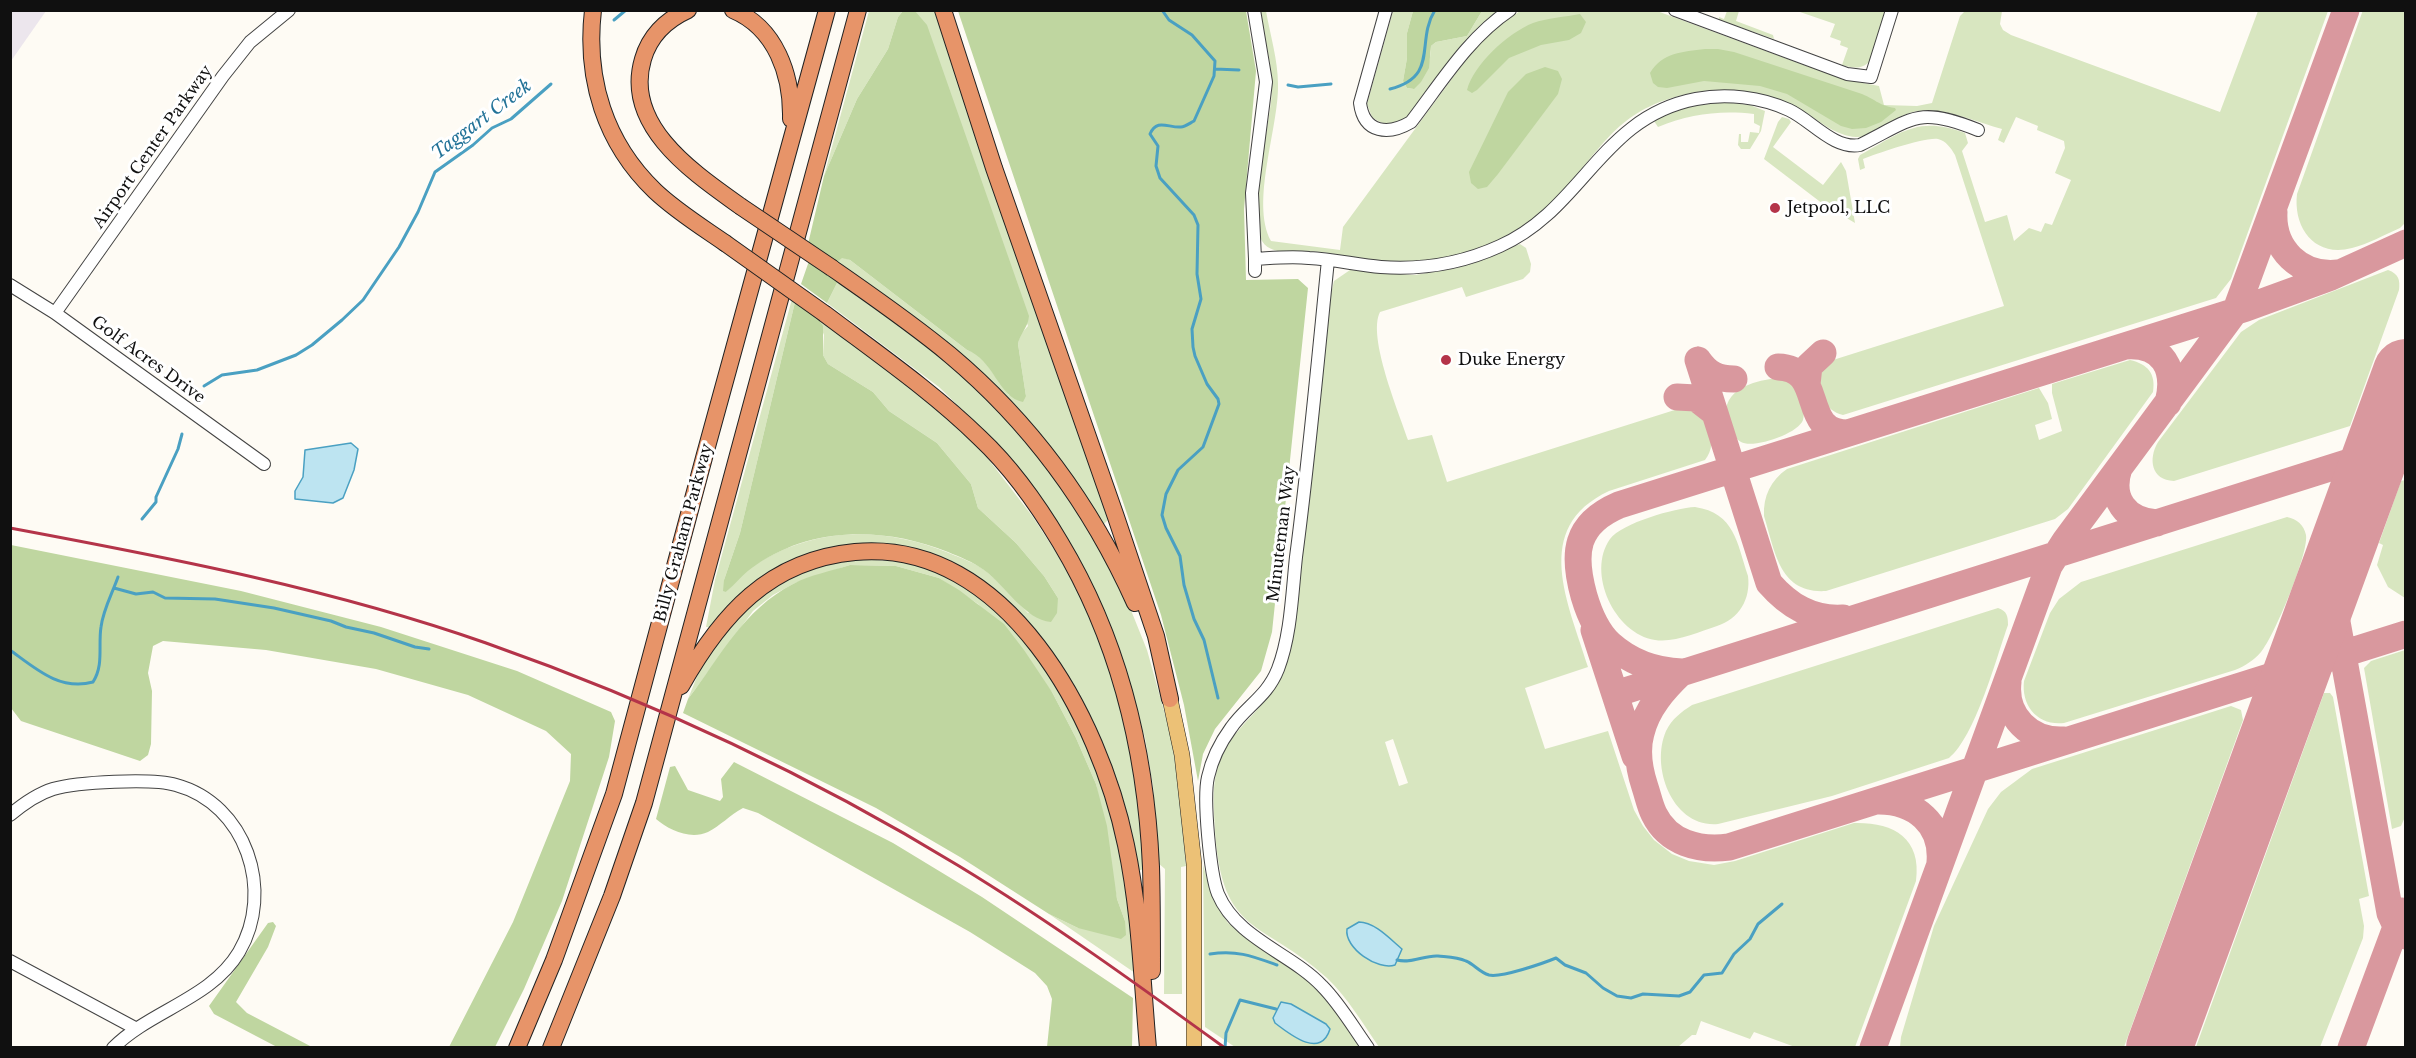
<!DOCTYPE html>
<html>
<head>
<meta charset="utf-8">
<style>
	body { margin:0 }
	#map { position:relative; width:2416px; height:1058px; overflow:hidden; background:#fefbf4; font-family:"Libre Baskerville",serif }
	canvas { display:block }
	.frame { position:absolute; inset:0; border:12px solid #101010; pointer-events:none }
</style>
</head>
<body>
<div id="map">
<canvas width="2416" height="1058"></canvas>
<div class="frame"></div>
</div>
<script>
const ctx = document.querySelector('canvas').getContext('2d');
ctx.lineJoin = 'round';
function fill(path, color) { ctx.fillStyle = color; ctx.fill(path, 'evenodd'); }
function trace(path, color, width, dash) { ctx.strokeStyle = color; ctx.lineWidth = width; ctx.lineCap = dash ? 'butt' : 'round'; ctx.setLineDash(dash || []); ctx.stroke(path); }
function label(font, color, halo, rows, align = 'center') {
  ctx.font = font + ' "Libre Baskerville",serif'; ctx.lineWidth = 6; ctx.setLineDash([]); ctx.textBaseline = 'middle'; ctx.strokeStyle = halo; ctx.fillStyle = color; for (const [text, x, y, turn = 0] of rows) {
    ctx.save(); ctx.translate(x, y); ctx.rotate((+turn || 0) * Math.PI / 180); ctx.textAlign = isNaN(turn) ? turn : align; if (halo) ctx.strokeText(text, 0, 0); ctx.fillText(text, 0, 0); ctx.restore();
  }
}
fill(new Path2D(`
	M11,10L46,11L11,61L10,11Z`), '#ece6ed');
fill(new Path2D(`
	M2363,10L2405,11V223L2400,228C2384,235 2368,244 2352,248C2315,258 2293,228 2297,194Z
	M869,11H903L898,17L888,49L857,99L824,176Z
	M913,11H936L1100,489L1108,520L1104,524L1052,452L836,263L842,257L850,260L967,350L979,354L1009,395L1026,396L1018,344L1020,335L1028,326L915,11Z
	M1259,11H1266C1270,34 1278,60 1278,84C1279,128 1250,202 1271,241L1340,250L1343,227L1473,50L1495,28L1520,11H1657L1823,72L1853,81L1879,86L1884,105L1917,106L1932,103L1960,16L1965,11H2002L2000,24L2003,30L2011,35L2220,112L2258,11H2328L2231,279L2216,298L1843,415C1824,410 1818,394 1818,376L1821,369L1833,360L2004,306L1955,155C1951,148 1946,141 1938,139C1924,137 1876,154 1863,159L1865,168L1860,170L1858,159L1860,155C1900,133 1918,115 1965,133L1968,143L1962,151L1985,222L2007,215L2014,241L2029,228L2041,232L2045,223L2052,225L2071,180L2055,173L2065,148L2064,141L2037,130L2038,126L2016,117L2004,143L1998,140L2002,129C1972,121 1934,102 1904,115C1889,122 1873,138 1856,137C1837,136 1820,122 1805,112C1771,91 1725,85 1687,94C1620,109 1606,142 1565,189C1528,233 1468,260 1411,262C1381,263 1351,257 1322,252C1304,249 1273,259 1262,241C1246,213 1271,124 1272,89C1272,63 1264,36 1259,11Z
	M1393,11H1413L1407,33V58L1403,81L1407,88L1413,89C1425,79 1431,62 1431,46L1436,42L1467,36L1482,11H1500L1409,118C1398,126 1383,126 1372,117L1367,104Z
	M1727,11H1739L1736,21L1773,35L1774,39L1719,20V17L1724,19Z
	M1797,11H1887L1870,61C1862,70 1852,68 1842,65L1848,48L1840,45L1841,41L1830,37L1835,24Z
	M1723,102L1750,105L1765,111L1761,131L1750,149H1741L1738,145L1739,134H1741V142H1748L1750,132L1759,133L1760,126L1754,123V114C1720,110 1690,114 1658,127L1654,121L1655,118L1682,108Z
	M1782,117L1789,119L1791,122L1773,147L1823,185L1841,162L1846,171L1855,223L1823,204L1764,159L1778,122Z
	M1520,244L1526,248L1531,264L1530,272L1523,279L1466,297L1462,287L1380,312C1367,337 1399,412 1408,440L1432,435L1447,482L1681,408C1705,408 1721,441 1705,460L1609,491C1530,528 1569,604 1588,667L1525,688L1545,749L1608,731L1634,810L1643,826L1654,840L1672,854L1689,861L1714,865L1735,861L1854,823C1892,822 1922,837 1916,881L1855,1047H1795L1754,1032L1750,1039L1701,1021L1696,1035H1692L1678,1047H1379C1363,1024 1348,998 1327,978C1262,919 1222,937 1215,831C1214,808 1211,786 1219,763C1228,736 1250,720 1267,698C1282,679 1288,658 1293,635L1328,307L1334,281L1350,270L1415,275L1457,268ZM1393,739L1408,783L1399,786L1385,742Z
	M2388,270C2399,274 2400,280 2399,290L2350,426L2174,481C2151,480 2148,459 2158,442L2241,332L2259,320Z
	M838,281L914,334L974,384L1046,463L1118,578L1147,650L1170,732L1180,788L1186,866L1181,867L1182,994H1164L1165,869L1158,863L1153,786L1145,738L1121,653L1097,596L992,439L939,387L827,303Z
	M792,299L795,302L740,533L724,580L726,592C731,588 733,583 738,578C748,568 763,559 776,553C832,526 893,530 949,553C961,558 975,563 986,571C1001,584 1015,598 1028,613L1058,598L1044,576L1016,543L978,508L971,484L937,443L889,411L873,392L828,364L823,355L824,335L816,316L910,383L979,447L1033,517L1055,551L1077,588L1111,670L1132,753L1145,869L1136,871L1108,764L1001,596L966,571L824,551L711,627H706L715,580Z
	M2130,360C2148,364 2156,374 2153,392L2068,509L2055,519L1826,591C1779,594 1775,551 1764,516C1763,496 1771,480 1787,469L2039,388L2048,403L2052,419L2035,425L2039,440L2062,431L2052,393V384Z
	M1782,378C1792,383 1796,388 1800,398C1803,404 1805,413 1803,420C1798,434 1753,449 1741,442C1734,438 1730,430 1728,423C1717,390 1756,379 1782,378Z
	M2405,480H2406L2405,598L2388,587L2377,565L2383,545L2379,543L2401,481Z
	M1695,507C1735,513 1737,543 1748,576C1751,599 1739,619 1717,626C1698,632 1675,643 1655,640C1615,634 1586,573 1610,539C1622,523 1675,508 1695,507Z
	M2287,517C2297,519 2304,525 2306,535C2309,553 2274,637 2261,652C2254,660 2245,666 2235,670L2064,723C2038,726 2021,706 2024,681L2050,613L2059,599L2081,582Z
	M849,558L917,563L976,591L1021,635L1053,680L1080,728L1114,817L1131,923L1135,973L1049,914L1078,928L1125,921L1117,899L1096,784L1076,738L1052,692L978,604L939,578L896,566L850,565L795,583L773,595L753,611L688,699L702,664L736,615L794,574Z
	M1998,608C2007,611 2008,616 2008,625C1996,659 1975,737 1949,758L1832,796L1718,824C1673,828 1650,768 1666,731C1672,719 1681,712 1692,705Z
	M2405,650V817L2401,826L2392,829L2364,668L2371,661Z
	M2324,693H2330L2333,697L2369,896L2359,899L2364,926L2363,938L2320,1047H2196Z
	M2231,706L2241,710L2243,720L2124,1047H1900L1901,1037L1934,926L1988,809L2001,792L2032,769Z
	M1203,865L1214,901L1228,923L1319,988L1361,1047H1235L1205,1027Z`), '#d8e6c0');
fill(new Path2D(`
	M903,11H915L927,25L1029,316C1028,328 1020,333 1018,344L1026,396L1023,402C999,398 993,359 967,350L850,260L842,258L836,263L808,244L824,176L857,99L888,49L898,17Z
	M958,11H1246L1256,71L1244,209L1246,280L1298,279L1308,288L1272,632L1261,671L1215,729L1203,754L1198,781L1184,705L1161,615Z
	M1413,11H1482L1467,36L1436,42L1431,46L1429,68L1421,82L1414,89L1407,88L1403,81L1407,58V33Z
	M1580,14L1586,22L1581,33L1569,40L1541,45L1509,58L1477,90L1472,93L1467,90C1474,64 1508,33 1533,23C1547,18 1565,17 1580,14Z
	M1705,49H1718L1734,52L1859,93C1876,99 1877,105 1895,108L1896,110L1881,122L1866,128L1852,129L1841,126L1787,94L1760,86L1704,81L1667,88L1658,87L1653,83L1650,73C1663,52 1682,52 1705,49Z
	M1545,67L1558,71L1562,79L1558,94L1498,174L1487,187L1478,189L1471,183L1469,172L1508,92L1526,74Z
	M809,261L838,281L827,303L801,284Z
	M795,302L816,316L823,326V355L828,364L873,392L889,411L937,443L971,484L978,508L1016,543L1044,576L1058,598L1057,613L1051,622C1025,620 1005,585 984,570C973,562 960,557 948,552C885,527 813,526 756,565C743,573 736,584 726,592L723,591L724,580L740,533Z
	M11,545L241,591L381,627L517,671L611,712L615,721L609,757L562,901L524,989L495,1047H449L513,922L570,781L571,754L546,731L468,695L376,669L266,650L163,641L153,646L148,673L152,691L151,744L148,755L140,761L21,721L11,708Z
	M850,565L896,566L939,578L959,590L1004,624L1024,650L1052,692L1076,738L1096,784L1107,826L1117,899L1125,921L1126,935L1121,939L1078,928L1049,914L960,857L876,808L683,713L688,699C721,656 743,610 793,584C810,575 831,571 850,565Z
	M734,762L893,843L982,897L1133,998L1132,1047H1047L1052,999L1047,986L1035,973L970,932L758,813L743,808C730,815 720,826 708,832C690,840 669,830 656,819L670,767L675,766L688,790L720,801L723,797L721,779Z
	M273,922L276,926L268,947L236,1002L247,1013L312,1047H277L214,1014L209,1006L268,923Z`), '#bfd6a0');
const water = new Path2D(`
	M351,443L358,449L354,470L343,498L333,503L295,499V491L303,477L305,450Z
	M1359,922C1375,922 1391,940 1402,949L1395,965C1378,971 1344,948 1347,929Z
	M1281,1002L1291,1004L1326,1024L1330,1029C1321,1058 1293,1037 1275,1023L1273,1018Z`);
fill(water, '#bde4f1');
trace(water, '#4aa0c2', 1.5);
trace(new Path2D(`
	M1162,10L1169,20L1192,35L1215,61L1214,76L1194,121C1190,123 1185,127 1181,127C1168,128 1157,118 1150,134L1158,146L1156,166L1160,178L1194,215L1198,225L1197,274L1201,299L1192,329L1193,347L1195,356L1207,384L1218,399L1219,404L1203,447L1178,470L1166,494L1162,515L1166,528L1180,556L1184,585L1194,619L1204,640L1218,698
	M614,20L626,10
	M1215,69L1239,70
	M1288,85L1298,87L1331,84
	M1390,89C1440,76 1415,42 1435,10
	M204,386L222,375L257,370L296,355L312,345L342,320L363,300L399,247L418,212L435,172L473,145L492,128L511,119L551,84
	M142,519L156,502V497L178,449L182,434
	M114,588L136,594L153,592L165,598L215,599L274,608L331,621L346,627L374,633L415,647L429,649
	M10,650C36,669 60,691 93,682C104,665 98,646 101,627C103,610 112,594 118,577
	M1210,954C1237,950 1252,956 1277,965
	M1397,960C1411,964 1424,955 1438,956C1447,957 1457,957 1466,961C1474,964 1479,972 1489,975C1501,978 1544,963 1556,958L1565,965L1586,973L1603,988L1617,996L1631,998L1643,994L1679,996L1690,992L1704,975L1722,973L1734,954L1750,939L1758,924L1782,904
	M1225,1048L1226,1033L1240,1000L1276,1009`), '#4aa0c2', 3);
trace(new Path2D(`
	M2274,212C2272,249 2300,277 2338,273
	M2125,346C2163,343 2177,369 2168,403
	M1698,360L1769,583C1789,606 1812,620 1843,618
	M1698,360C1708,374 1717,379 1734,379
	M1778,367C1827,368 1798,433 1848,433
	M1807,384L1809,366L1823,353
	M1677,397L1696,398L1714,412
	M2119,468C2109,498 2125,521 2157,523
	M2333,574V600L2390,913L2396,926L2406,936
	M1594,630L1635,756
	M1682,672C1656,671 1630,662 1610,644C1596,631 1589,613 1584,596C1572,553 1575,524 1619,505L2246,308L2331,277L2406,243
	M1682,672C1664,689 1647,708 1641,733C1636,751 1639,769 1645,787C1648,796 1650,806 1654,814C1668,843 1699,851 1729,847L2406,634
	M2008,682C2004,716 2030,742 2064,740
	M1615,694L2406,444
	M1879,801C1915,801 1943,824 1940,862
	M1873,1048L2049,566L2065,541L2236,310L2346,10
	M2351,1048L2402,911`), '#d9989e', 27);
trace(new Path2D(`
	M2159,1048L2406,372`), '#d9989e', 66);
const minor = new Path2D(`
	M1254,10L1266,82L1252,193L1255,259C1273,258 1291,256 1309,258C1333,259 1357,265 1381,267C1422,270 1463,263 1500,246C1583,209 1601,117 1696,99C1726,93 1761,97 1789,110C1811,120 1834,150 1860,145C1914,118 1918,106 1978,130
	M1386,10L1360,103C1364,134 1389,135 1411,122C1441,83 1468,38 1510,10
	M1675,10L1847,74L1871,77L1892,10
	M1255,259V271
	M1328,260C1318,359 1309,459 1296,557C1292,594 1291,635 1278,669C1267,697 1246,706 1231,728C1220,743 1212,759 1208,777C1203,798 1210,874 1218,894C1237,939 1291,953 1322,986C1340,1004 1353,1027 1368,1048
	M10,285L55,313L264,464
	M55,313L223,76L250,42L289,10
	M10,815C23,804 37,794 53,789C77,782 152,778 176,785C246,804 275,891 239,952C211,999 151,1010 113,1048
	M10,961L135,1028`);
const major = new Path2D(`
	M1170,699L1182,755L1194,864V1048`);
const highway = new Path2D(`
	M593,10C585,79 605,143 655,191C676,211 702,227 725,243
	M688,10C666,20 650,35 643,59C623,126 694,173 740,206
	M733,10C776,28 792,75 791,119
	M943,10L994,168L1116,517L1156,636L1170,699
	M832,268C872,296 913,324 950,355C1031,423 1092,507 1135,603
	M825,314C878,354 933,392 980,438C1012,468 1038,505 1060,542C1119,640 1146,753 1151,867C1152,901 1152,936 1152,971
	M681,686C721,615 769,560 855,552C1007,538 1100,719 1126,845C1140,911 1142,980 1148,1048
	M517,1048L554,960L614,794L705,454L827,10
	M551,1048L612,896L644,803L858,10`);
trace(minor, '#434343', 14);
trace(major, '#212121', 16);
trace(highway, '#212121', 18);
trace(minor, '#fff', 12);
trace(major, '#ecc176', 15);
trace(highway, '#e79469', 16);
trace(new Path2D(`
	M10,528C171,558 332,589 486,643C651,701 810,775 959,866C1051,922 1138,985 1225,1048`), '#b43449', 3);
const highwayBridge = new Path2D(`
	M740,206L832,268
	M725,243L825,314`);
trace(highwayBridge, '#212121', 18, []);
trace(highwayBridge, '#e79469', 16);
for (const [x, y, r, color] of [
	[1775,208,6,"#b43449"],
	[1446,360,6,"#b43449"]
]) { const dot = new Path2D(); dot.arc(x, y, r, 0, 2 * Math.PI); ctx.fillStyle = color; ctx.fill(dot); trace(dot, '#fff', 2); }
label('16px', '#101010', '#fff', [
	["Airport Center Parkway",153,147,-55],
	["Golf Acres Drive",148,360,36],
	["Billy Graham Parkway",684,533,-75],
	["Minuteman Way",1282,534,-83]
]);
label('16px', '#101010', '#fff', [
	["Jetpool, LLC",1787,208],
	["Duke Energy",1458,360]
], 'left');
label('italic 18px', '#237398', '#fff', [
	["Taggart Creek",482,120,-37]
]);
</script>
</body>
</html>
